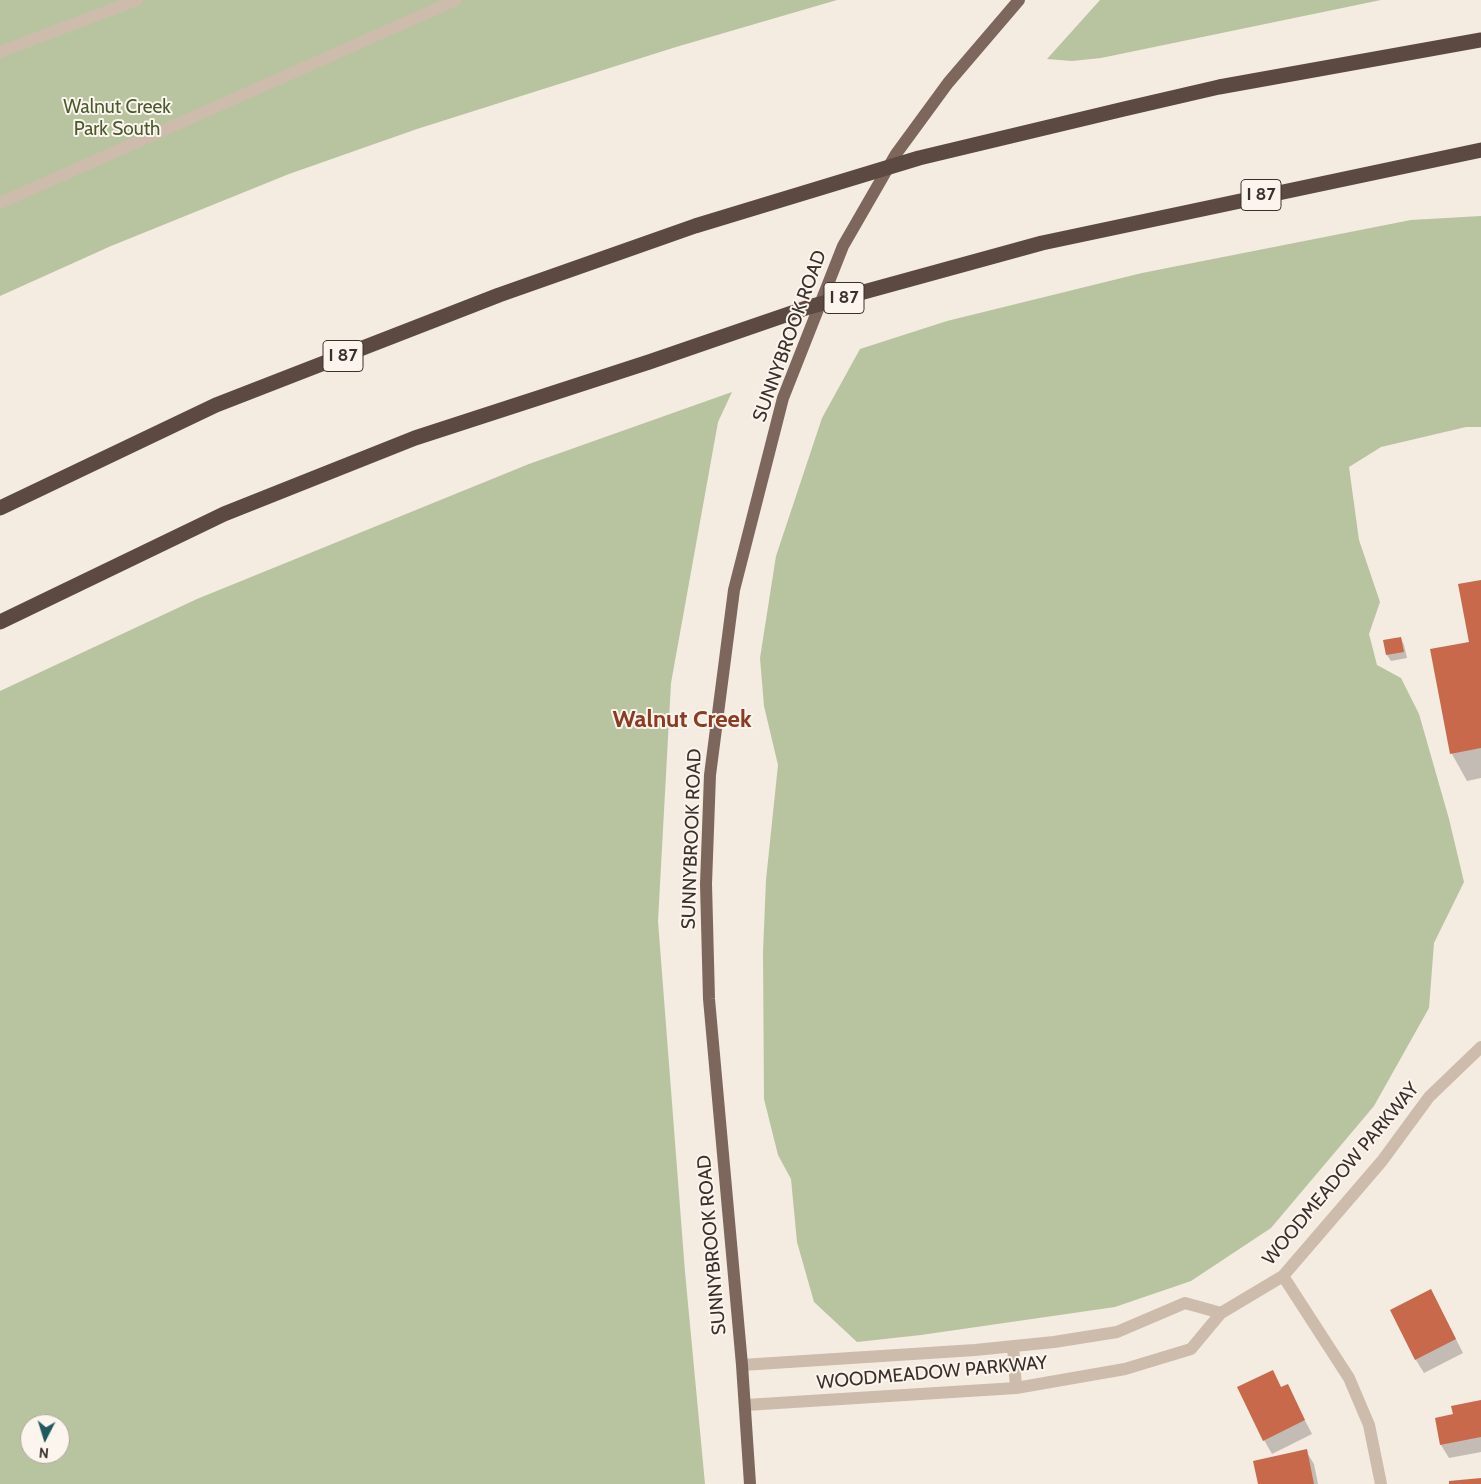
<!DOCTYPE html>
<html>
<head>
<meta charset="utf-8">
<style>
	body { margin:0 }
	#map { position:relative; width:1481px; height:1484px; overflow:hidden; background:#f4ebe1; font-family:Cabin,sans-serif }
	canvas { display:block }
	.north { position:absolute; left:20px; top:1414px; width:50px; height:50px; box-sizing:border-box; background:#fbf5ee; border:1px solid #aea6a0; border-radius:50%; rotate:185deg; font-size:14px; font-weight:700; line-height:20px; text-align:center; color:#3b302b }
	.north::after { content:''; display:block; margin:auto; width:18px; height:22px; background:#1f5a5e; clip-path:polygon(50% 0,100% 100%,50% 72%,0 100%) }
</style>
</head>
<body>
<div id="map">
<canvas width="1481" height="1484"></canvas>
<div class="north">N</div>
</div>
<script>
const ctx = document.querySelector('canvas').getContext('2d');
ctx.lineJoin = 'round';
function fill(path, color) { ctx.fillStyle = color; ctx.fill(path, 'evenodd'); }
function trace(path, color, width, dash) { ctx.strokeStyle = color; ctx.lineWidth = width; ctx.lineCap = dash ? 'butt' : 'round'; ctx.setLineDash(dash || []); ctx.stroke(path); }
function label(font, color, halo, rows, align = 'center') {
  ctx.font = font + ' Cabin,sans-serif'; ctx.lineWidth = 4; ctx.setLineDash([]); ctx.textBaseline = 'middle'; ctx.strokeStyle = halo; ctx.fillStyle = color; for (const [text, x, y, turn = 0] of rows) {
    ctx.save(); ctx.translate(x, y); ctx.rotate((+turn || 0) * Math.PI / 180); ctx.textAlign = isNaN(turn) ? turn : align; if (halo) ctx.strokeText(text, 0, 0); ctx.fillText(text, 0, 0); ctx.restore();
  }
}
fill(new Path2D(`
	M0,0H837L676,47L417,129L289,174L111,246L0,296Z
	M1100,0H1381L1101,58L1072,61L1047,59Z
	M1481,216V427H1466L1381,447L1349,467L1359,540L1380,602L1369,634L1377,665L1401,678L1419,714L1449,819L1464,882L1434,943L1429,1008L1374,1106L1271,1228L1191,1281L1115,1307L921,1335L857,1342L814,1302L797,1242L791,1179L778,1155L764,1099L763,952L766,880L778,765L764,706L760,658L776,556L822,418L860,349L947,321L1142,273L1411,220Z
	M732,392L718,422L671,683L658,921L685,1272L705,1484H0V691L197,599L529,464ZM30,1424H60V1454H30Z`), '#b8c4a0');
fill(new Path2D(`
	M1481,581V778L1467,781L1452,754Z
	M1401,638L1404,645L1407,658L1391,661L1387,655Z
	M1431,1290L1463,1353L1424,1373L1416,1360Z
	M1287,1386L1312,1434L1272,1454L1264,1440L1281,1388Z
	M1481,1401V1452L1449,1458L1441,1445L1454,1415Z
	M1306,1451L1314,1464L1318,1484H1259Z`), '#0003');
fill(new Path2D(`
	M1481,580V748L1450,754L1430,649L1469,642L1458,584Z
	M1401,637L1404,652L1386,655L1383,640Z
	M1431,1289L1456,1339L1415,1360L1390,1310Z
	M1273,1370L1281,1387L1288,1384L1305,1420L1263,1441L1237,1387Z
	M1481,1400V1437L1440,1445L1435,1418L1453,1414L1451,1406Z
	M1307,1449L1314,1484H1258L1253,1461Z
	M1481,1478V1484H1449V1481Z`), '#c8694b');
trace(new Path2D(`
	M0,52L137,0
	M0,203L456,0
	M1283,1276L1349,1378L1369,1425L1381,1484
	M1013,1346L1016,1388
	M742,1365L975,1350L1054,1342L1117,1332L1185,1303L1221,1313
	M746,1405L1016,1388L1125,1369L1191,1349L1221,1313L1283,1276L1382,1161L1429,1097L1481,1047`), '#cdbbac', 12);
trace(new Path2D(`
	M750,1484L742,1365L709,999L706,884L710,775L734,590L783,398L843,246L896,154L948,83L1019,0`), '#7d675c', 12);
trace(new Path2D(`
	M0,508L216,405L499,295L695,226L919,158L1124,109L1219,87L1481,40
	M0,622L224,514L415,438L649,362L809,307L1042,243L1481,150`), '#5c4a42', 15);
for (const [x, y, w] of [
	[1261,195,40],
	[844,298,40],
	[343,356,40]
]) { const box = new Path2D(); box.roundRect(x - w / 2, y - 15.5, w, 31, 4); ctx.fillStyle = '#fbf5ee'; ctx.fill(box); trace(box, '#3b302b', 1); }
label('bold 18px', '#3b302b', null, [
	["I 87",1261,195],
	["I 87",844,298],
	["I 87",343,356]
]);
label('19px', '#4a5a2e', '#fbf5ee', [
	["Walnut Creek",117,107],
	["Park South",117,129]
]);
label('19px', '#3b302b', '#fbf5ee', [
	["SUNNYBROOK ROAD",790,336,-70],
	["SUNNYBROOK ROAD",692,839,-88],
	["WOODMEADOW PARKWAY",1341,1174,-50],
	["SUNNYBROOK ROAD",712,1245,-95],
	["WOODMEADOW PARKWAY",932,1373,-5]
]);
label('bold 24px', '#8c3b22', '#fbf5ee', [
	["Walnut Creek",682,720]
]);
</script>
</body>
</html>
